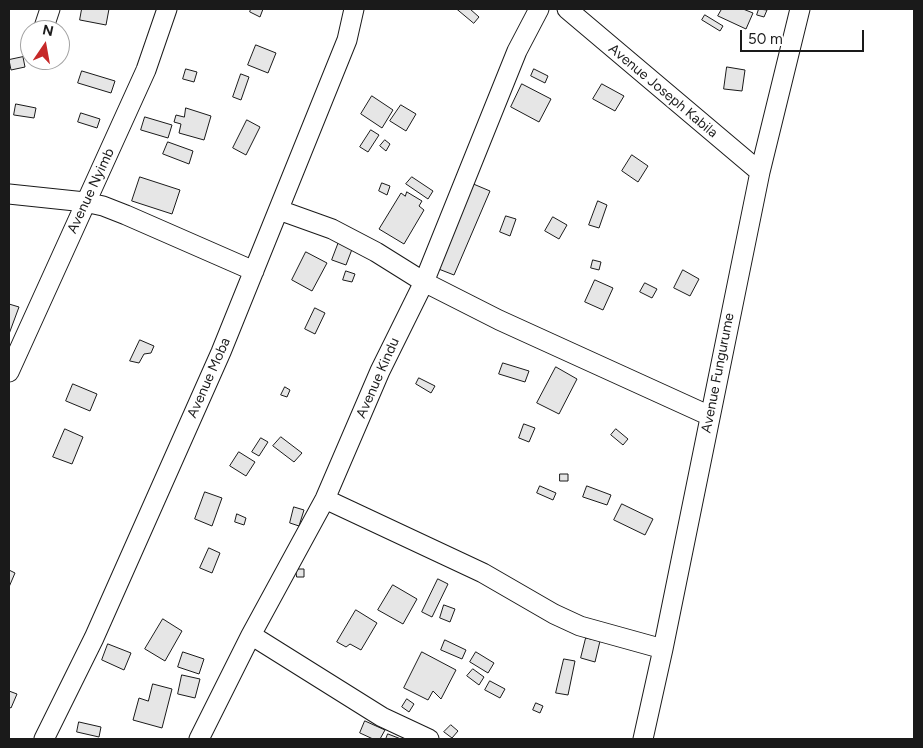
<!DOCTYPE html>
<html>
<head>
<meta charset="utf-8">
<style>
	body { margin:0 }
	#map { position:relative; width:923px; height:748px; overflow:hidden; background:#fff; font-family:Figtree,sans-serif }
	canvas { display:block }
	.frame { position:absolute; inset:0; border:10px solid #1a1a1a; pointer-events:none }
	.north { position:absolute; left:20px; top:20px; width:50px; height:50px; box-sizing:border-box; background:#fff; border:1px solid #a3a3a3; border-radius:50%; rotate:12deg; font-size:14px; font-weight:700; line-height:20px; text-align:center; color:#1a1a1a }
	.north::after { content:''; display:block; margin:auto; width:18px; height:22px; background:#c62828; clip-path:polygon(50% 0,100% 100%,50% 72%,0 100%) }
	.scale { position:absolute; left:740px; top:30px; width:124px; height:22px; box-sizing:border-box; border:2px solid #1a1a1a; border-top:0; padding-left:6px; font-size:15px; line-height:18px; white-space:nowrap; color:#1a1a1a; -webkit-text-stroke:4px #fff; paint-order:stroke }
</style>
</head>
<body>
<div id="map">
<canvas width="923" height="748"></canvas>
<div class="frame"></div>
<div class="north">N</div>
<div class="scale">50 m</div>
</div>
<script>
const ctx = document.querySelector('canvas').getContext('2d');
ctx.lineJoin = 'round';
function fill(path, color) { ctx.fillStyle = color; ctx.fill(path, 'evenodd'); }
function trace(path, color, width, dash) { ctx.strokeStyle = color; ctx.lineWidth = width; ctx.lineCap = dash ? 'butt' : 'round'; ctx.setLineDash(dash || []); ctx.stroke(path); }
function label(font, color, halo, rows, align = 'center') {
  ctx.font = font + ' Figtree,sans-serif'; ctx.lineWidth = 4; ctx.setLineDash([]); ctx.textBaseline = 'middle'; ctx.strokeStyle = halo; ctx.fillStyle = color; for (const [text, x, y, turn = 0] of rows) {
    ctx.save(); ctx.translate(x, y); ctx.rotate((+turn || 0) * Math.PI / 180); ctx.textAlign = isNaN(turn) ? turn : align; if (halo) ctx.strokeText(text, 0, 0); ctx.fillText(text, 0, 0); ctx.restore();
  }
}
const building = new Path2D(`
	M82,9H109L106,25L80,20Z
	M251,9H263L260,17L250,12Z
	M457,9H470L479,17L474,23Z
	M722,9H743L753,13L746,29L718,16Z
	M759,9L767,10L764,17L757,15Z
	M705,15L723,26L720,31L702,20Z
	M256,45L276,53L268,73L248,65Z
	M23,57L25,67L11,70L9,60Z
	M727,67L745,70L742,91L724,89Z
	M186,69L197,72L194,82L183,79Z
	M534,69L548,76L545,83L531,76Z
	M82,71L115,81L111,93L78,83Z
	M241,74L249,77L241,100L233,97Z
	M522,84L551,99L539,122L511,107Z
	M602,84L624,96L615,111L593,99Z
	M372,96L393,110L382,128L361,114Z
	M16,104L36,108L34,118L14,115Z
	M401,105L416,114L406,131L390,121Z
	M186,108L211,116L204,140L179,133L181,124L174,122L176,115L184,117Z
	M81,113L100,119L97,128L78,122Z
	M145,117L172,125L168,138L141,130Z
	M247,120L260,127L246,155L233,148Z
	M371,130L379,135L368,152L360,147Z
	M385,140L390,144L386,151L380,146Z
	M168,142L193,151L189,164L163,154Z
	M632,155L648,166L638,182L622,171Z
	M140,177L180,190L172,214L132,201Z
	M412,177L433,191L428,199L406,184Z
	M382,183L390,186L387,195L379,191Z
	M471,183L490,191L454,275L436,268Z
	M407,192L422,201L419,206L424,210L404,244L379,229L401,193L405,196Z
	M598,201L607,205L599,228L589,225Z
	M506,216L516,219L510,236L500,232Z
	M553,217L567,225L559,239L545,231Z
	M340,239L354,244L346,265L332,260Z
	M306,252L327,263L312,291L292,280Z
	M593,260L601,262L599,270L591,268Z
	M683,270L699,279L690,296L674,288Z
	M346,271L355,274L352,282L343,280Z
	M595,280L613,288L603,310L585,302Z
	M645,283L657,289L652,298L640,292Z
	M9,304L19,307L9,334Z
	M315,308L325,313L315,334L305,329Z
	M140,340L154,346L151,353L144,354L139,363L130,361Z
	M503,363L529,371L525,382L499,374Z
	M556,367L577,379L559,414L537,403Z
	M419,378L435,386L431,393L416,384Z
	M73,384L97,394L90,411L66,401Z
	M285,387L290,390L287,397L281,395Z
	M524,424L535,428L529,442L519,438Z
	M65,429L83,437L72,464L53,457Z
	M616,429L628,439L623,445L611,435Z
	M281,437L302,453L294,462L273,446Z
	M261,438L268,442L259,456L252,452Z
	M239,452L255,462L246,476L230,466Z
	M560,474H568V481H560Z
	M540,486L556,493L553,500L537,493Z
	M587,486L611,495L607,505L583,497Z
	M205,492L222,498L212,526L195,519Z
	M622,504L653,519L645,535L614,520Z
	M294,507L304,510L299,526L290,523Z
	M237,514L246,518L244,525L235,522Z
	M209,548L220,553L212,573L200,568Z
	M296,569H304V577H297Z
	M9,570L15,573L9,587Z
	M438,579L448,584L432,617L422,612Z
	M393,585L417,599L403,624L378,610Z
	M444,605L455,609L450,622L440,618Z
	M356,610L377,623L361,650L350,644L346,647L337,642Z
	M163,619L182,631L165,661L145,649Z
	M586,638L600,641L595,662L581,658Z
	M445,640L466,650L462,659L441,650Z
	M108,644L131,653L124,670L102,660Z
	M183,652L204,659L199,674L178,667Z
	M422,652L456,670L441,699L433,691L428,700L404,688Z
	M476,652L494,663L488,673L470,662Z
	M564,659L575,661L568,695L556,693Z
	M473,669L484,677L479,685L467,676Z
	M182,675L200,679L195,698L178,694Z
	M490,681L505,689L500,698L485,690Z
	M153,684L172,689L162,728L133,720L139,698L148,701Z
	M9,691L17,694L11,708L9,707Z
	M407,699L414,704L409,712L402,707Z
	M536,703L543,706L540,713L533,710Z
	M365,721L385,730L380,739H373L360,733Z
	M79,722L101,727L99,737L77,732Z
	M451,725L458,731L452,738L444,732Z
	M388,734L401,739H386Z`);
fill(building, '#e6e6e6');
trace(building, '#1a1a1a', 1);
const minor = new Path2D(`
	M567,9L760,172
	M43,30L50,9
	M9,194L85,202L103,206L126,215L254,271
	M279,210L332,229L376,252L424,282L499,320L710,416
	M9,372L146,70L167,9
	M325,499L483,573L554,614L580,626L663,649
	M251,635L382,717L429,739
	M44,739L94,638L221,352L347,40L354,9
	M199,739L251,635L325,499L380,371L424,282L517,51L539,9
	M643,739L663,649L760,172L800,9`);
trace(minor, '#1a1a1a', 21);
trace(minor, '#fff', 19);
label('14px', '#1a1a1a', '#fff', [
	["Avenue Joseph Kabila",663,91,40],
	["Avenue Nyimb",91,191,-65],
	["Avenue Fungurume",718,373,-79],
	["Avenue Moba",209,378,-66],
	["Avenue Kindu",378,378,-66]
]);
</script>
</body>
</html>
